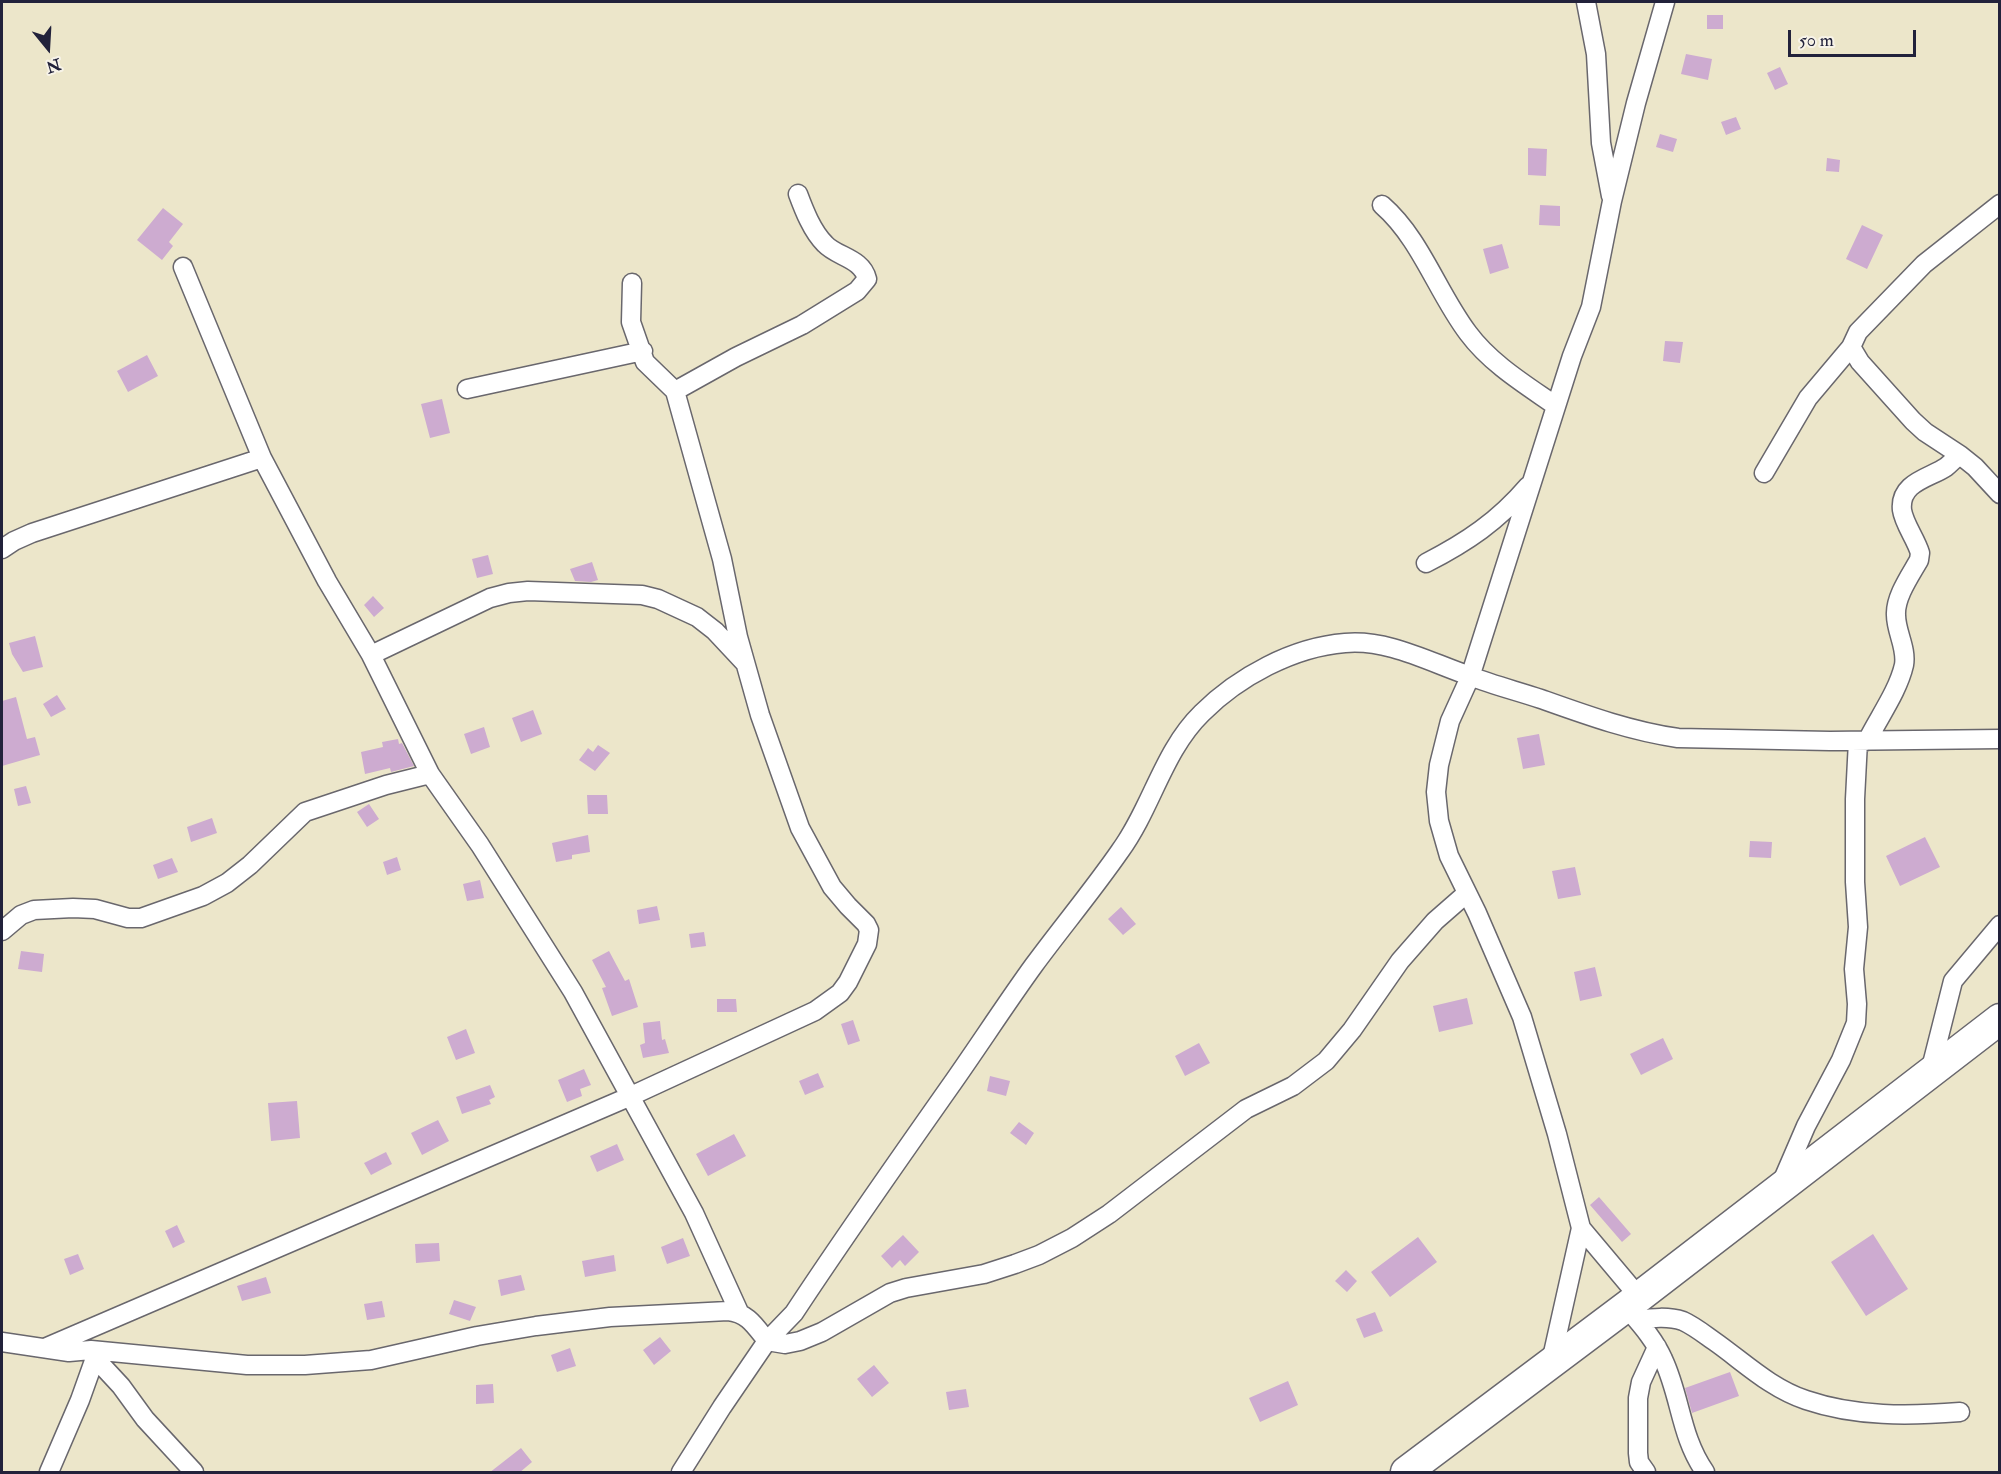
<!DOCTYPE html>
<html>
<head>
<meta charset="utf-8">
<style>
	body { margin:0 }
	#map { position:relative; width:2001px; height:1474px; overflow:hidden; background:#ece6ca; font-family:"IM FELL Double Pica",serif }
	canvas { display:block }
	.frame { position:absolute; inset:0; border:3px solid #22223b; pointer-events:none }
	.north { position:absolute; left:18px; top:18px; width:60px; height:60px; -webkit-text-stroke:4px #f7f3e8; paint-order:stroke; rotate:162deg; font-size:16px; font-weight:700; line-height:24px; text-align:center; color:#22223b }
	.north::after { content:''; display:block; margin:auto; width:21px; height:27px; background:#22223b; clip-path:polygon(50% 0,100% 100%,50% 72%,0 100%) }
	.scale { position:absolute; left:1788px; top:30px; width:128px; height:27px; box-sizing:border-box; border:3px solid #22223b; border-top:0; padding-left:8px; font-size:18px; line-height:21px; white-space:nowrap; color:#22223b; -webkit-text-stroke:4px #f7f3e8; paint-order:stroke }
</style>
</head>
<body>
<div id="map">
<canvas width="2001" height="1474"></canvas>
<div class="frame"></div>
<div class="north">N</div>
<div class="scale">50 m</div>
</div>
<script>
const ctx = document.querySelector('canvas').getContext('2d');
ctx.lineJoin = 'round';
function fill(path, color) { ctx.fillStyle = color; ctx.fill(path, 'evenodd'); }
function trace(path, color, width, dash) { ctx.strokeStyle = color; ctx.lineWidth = width; ctx.lineCap = dash ? 'butt' : 'round'; ctx.setLineDash(dash || []); ctx.stroke(path); }
fill(new Path2D(`
	M1707,15H1723V29H1707Z
	M1686,54L1712,59L1708,80L1681,74Z
	M1780,67L1788,84L1775,90L1767,73Z
	M1736,117L1741,129L1726,135L1721,122Z
	M1660,134L1677,139L1673,152L1656,147Z
	M1528,148L1547,149L1546,176L1528,175Z
	M1827,158L1840,160L1839,172L1826,171Z
	M1540,205L1560,206V226L1539,225Z
	M163,208L183,224L169,242L173,246L162,260L137,240Z
	M1862,225L1883,235L1867,269L1846,259Z
	M1502,244L1509,268L1490,274L1483,249Z
	M1665,341L1683,342L1680,363L1663,361Z
	M147,355L158,376L128,392L117,371Z
	M442,399L450,433L430,438L421,404Z
	M488,555L493,574L477,578L472,559Z
	M592,562L598,580L591,582L575,581L570,569Z
	M373,596L384,608L374,617L364,605Z
	M35,636L43,667L23,672L12,654L9,643Z
	M57,695L66,709L51,717L43,704Z
	M16,697L27,739L35,737L40,755L2,766V701Z
	M533,710L542,734L521,742L512,718Z
	M484,727L490,747L471,754L464,734Z
	M1539,734L1545,765L1523,769L1517,738Z
	M398,739L399,744L402,743L414,766L391,772L390,768L365,774L361,752L383,747L382,742Z
	M598,745L610,753L595,771L579,760L588,748L593,752Z
	M26,786L31,803L18,806L14,789Z
	M587,795H607L608,814H588Z
	M369,804L379,819L367,827L357,812Z
	M212,818L217,833L191,842L187,827Z
	M588,835L590,852L572,855V859L556,862L552,843Z
	M1925,837L1940,867L1900,886L1886,856Z
	M1750,841L1772,842L1771,858L1749,857Z
	M397,857L401,870L387,875L383,862Z
	M172,858L178,872L158,879L153,865Z
	M1575,867L1581,895L1558,899L1552,871Z
	M480,880L484,898L467,901L463,884Z
	M657,906L660,920L639,924L637,910Z
	M1121,907L1136,924L1123,935L1108,919Z
	M704,932L706,946L691,948L689,934Z
	M21,951L44,954L42,972L18,969Z
	M609,951L625,981L629,979L638,1007L612,1016L602,988L606,987L592,960Z
	M1595,967L1602,996L1580,1001L1574,972Z
	M1467,998L1473,1024L1439,1032L1433,1006Z
	M717,999H736L737,1012H717Z
	M853,1020L860,1041L848,1045L841,1024Z
	M660,1021L662,1040L665,1039L669,1053L643,1058L640,1045L645,1043L643,1023Z
	M466,1029L475,1053L456,1060L447,1037Z
	M1663,1038L1673,1059L1641,1075L1630,1054Z
	M1199,1043L1210,1063L1185,1076L1175,1056Z
	M584,1069L591,1085L580,1089L582,1096L567,1102L558,1080Z
	M818,1073L824,1087L805,1095L799,1081Z
	M990,1076L1010,1081L1006,1096L987,1091Z
	M490,1085L495,1097L489,1100L491,1104L462,1114L456,1097Z
	M297,1101L300,1138L271,1141L268,1103Z
	M438,1120L449,1141L422,1155L411,1133Z
	M1019,1122L1034,1133L1026,1145L1010,1133Z
	M734,1134L746,1156L708,1176L696,1154Z
	M617,1144L624,1160L597,1172L590,1156Z
	M386,1152L392,1164L371,1175L364,1163Z
	M1599,1197L1631,1234L1622,1242L1590,1205Z
	M177,1225L185,1242L173,1248L165,1231Z
	M1873,1234L1908,1289L1866,1316L1831,1262Z
	M903,1235L919,1252L905,1266L900,1260L892,1268L881,1256Z
	M1418,1237L1437,1262L1390,1297L1371,1272Z
	M683,1238L690,1256L667,1264L661,1247Z
	M439,1243L440,1261L416,1263L415,1244Z
	M78,1254L84,1269L70,1275L64,1259Z
	M614,1255L616,1271L585,1277L582,1261Z
	M1346,1270L1357,1281L1347,1292L1335,1281Z
	M521,1275L525,1290L501,1296L498,1280Z
	M266,1277L271,1293L242,1301L237,1286Z
	M454,1300L476,1307L470,1321L449,1314Z
	M382,1301L385,1317L367,1320L364,1304Z
	M1375,1312L1383,1331L1364,1338L1356,1319Z
	M660,1337L671,1351L654,1365L643,1350Z
	M570,1348L576,1366L557,1372L551,1355Z
	M874,1365L889,1383L872,1397L857,1379Z
	M1730,1372L1739,1396L1692,1413L1685,1388Z
	M1288,1381L1298,1405L1260,1422L1249,1398Z
	M493,1384L494,1403L476,1404V1385Z
	M966,1389L969,1407L949,1410L946,1392Z
	M521,1448L532,1462L519,1473H489Z`), '#cdabd0');
const street = new Path2D(`
	M1586,2L1596,54L1601,143L1611,196
	M1382,205C1421,239 1437,292 1468,333C1491,364 1526,385 1556,406
	M183,267L262,458L327,581L371,655L430,774L480,845L573,992L694,1213L739,1312
	M1851,347L1860,362L1913,421L1925,432L1960,455L1975,467L2000,494
	M467,389L643,351
	M675,391L736,357L802,325L857,291L867,279C862,258 837,257 825,244C812,231 804,210 798,194
	M1764,473L1808,398L1851,347L1858,332L1924,264L2000,204
	M2,549L14,541L32,533L262,458
	M1426,563C1467,542 1498,521 1528,486
	M371,655L490,598L509,593L528,591L642,595L658,599L697,617L715,631L744,662
	M1867,741C1879,717 1898,691 1904,665C1907,648 1896,632 1896,615C1895,597 1910,576 1919,560L1920,553C1916,539 1904,524 1902,510C1899,482 1930,478 1946,467C1951,463 1955,458 1960,455
	M2,931L21,915L34,910L73,908L95,909L128,918H141L203,896L227,883L250,865L305,812L386,785L430,774
	M1930,1072L1953,981L2000,925
	M1781,1184L1806,1126L1841,1060L1856,1023L1857,1004L1854,969L1858,927L1855,882V799L1858,741
	M1639,1297L1581,1228L1557,1134L1522,1017L1477,913L1449,856L1439,821L1436,792L1439,765L1450,721L1470,677L1572,356L1591,307L1612,201L1636,103L1665,2
	M1631,1313C1643,1327 1655,1341 1663,1359C1681,1397 1680,1436 1705,1472
	M1637,1320C1652,1318 1668,1316 1683,1321C1694,1326 1704,1334 1714,1341C1744,1362 1770,1388 1806,1400C1856,1417 1909,1416 1960,1412
	M2,1342L69,1352L91,1350L247,1365H305L371,1360L477,1336L536,1326L610,1317L728,1311C748,1313 755,1326 767,1341L785,1344L800,1341L822,1332L890,1293L906,1288L984,1274L1015,1264L1039,1255L1072,1238L1109,1214L1246,1109L1293,1086L1326,1061L1352,1030L1400,961L1435,921L1467,893
	M47,1347L631,1096L815,1011L840,993L848,982L867,944L869,930L866,924L848,906L832,887L800,828L760,715L738,637L722,559L675,391L645,362L631,322L632,283
	M91,1350L95,1358L121,1386L145,1419L194,1472
	M1551,1362L1581,1228
	M49,1472L80,1400L95,1358
	M681,1472L722,1407L767,1341L794,1313C844,1237 897,1162 949,1088C978,1047 1005,1005 1034,965C1062,927 1093,890 1120,851C1152,807 1163,751 1202,713C1238,677 1293,647 1345,643C1388,639 1429,662 1470,676C1493,685 1517,691 1541,699C1586,715 1630,731 1678,738L1830,741L2000,739
	M1646,1472L1639,1462L1638,1453V1398L1641,1382L1657,1347`);
const primary = new Path2D(`
	M1406,1472L1639,1297L2000,1019`);
trace(street, '#69676d', 21);
trace(primary, '#69676d', 33);
trace(street, '#fff', 18);
trace(primary, '#fff', 30);
</script>
</body>
</html>
